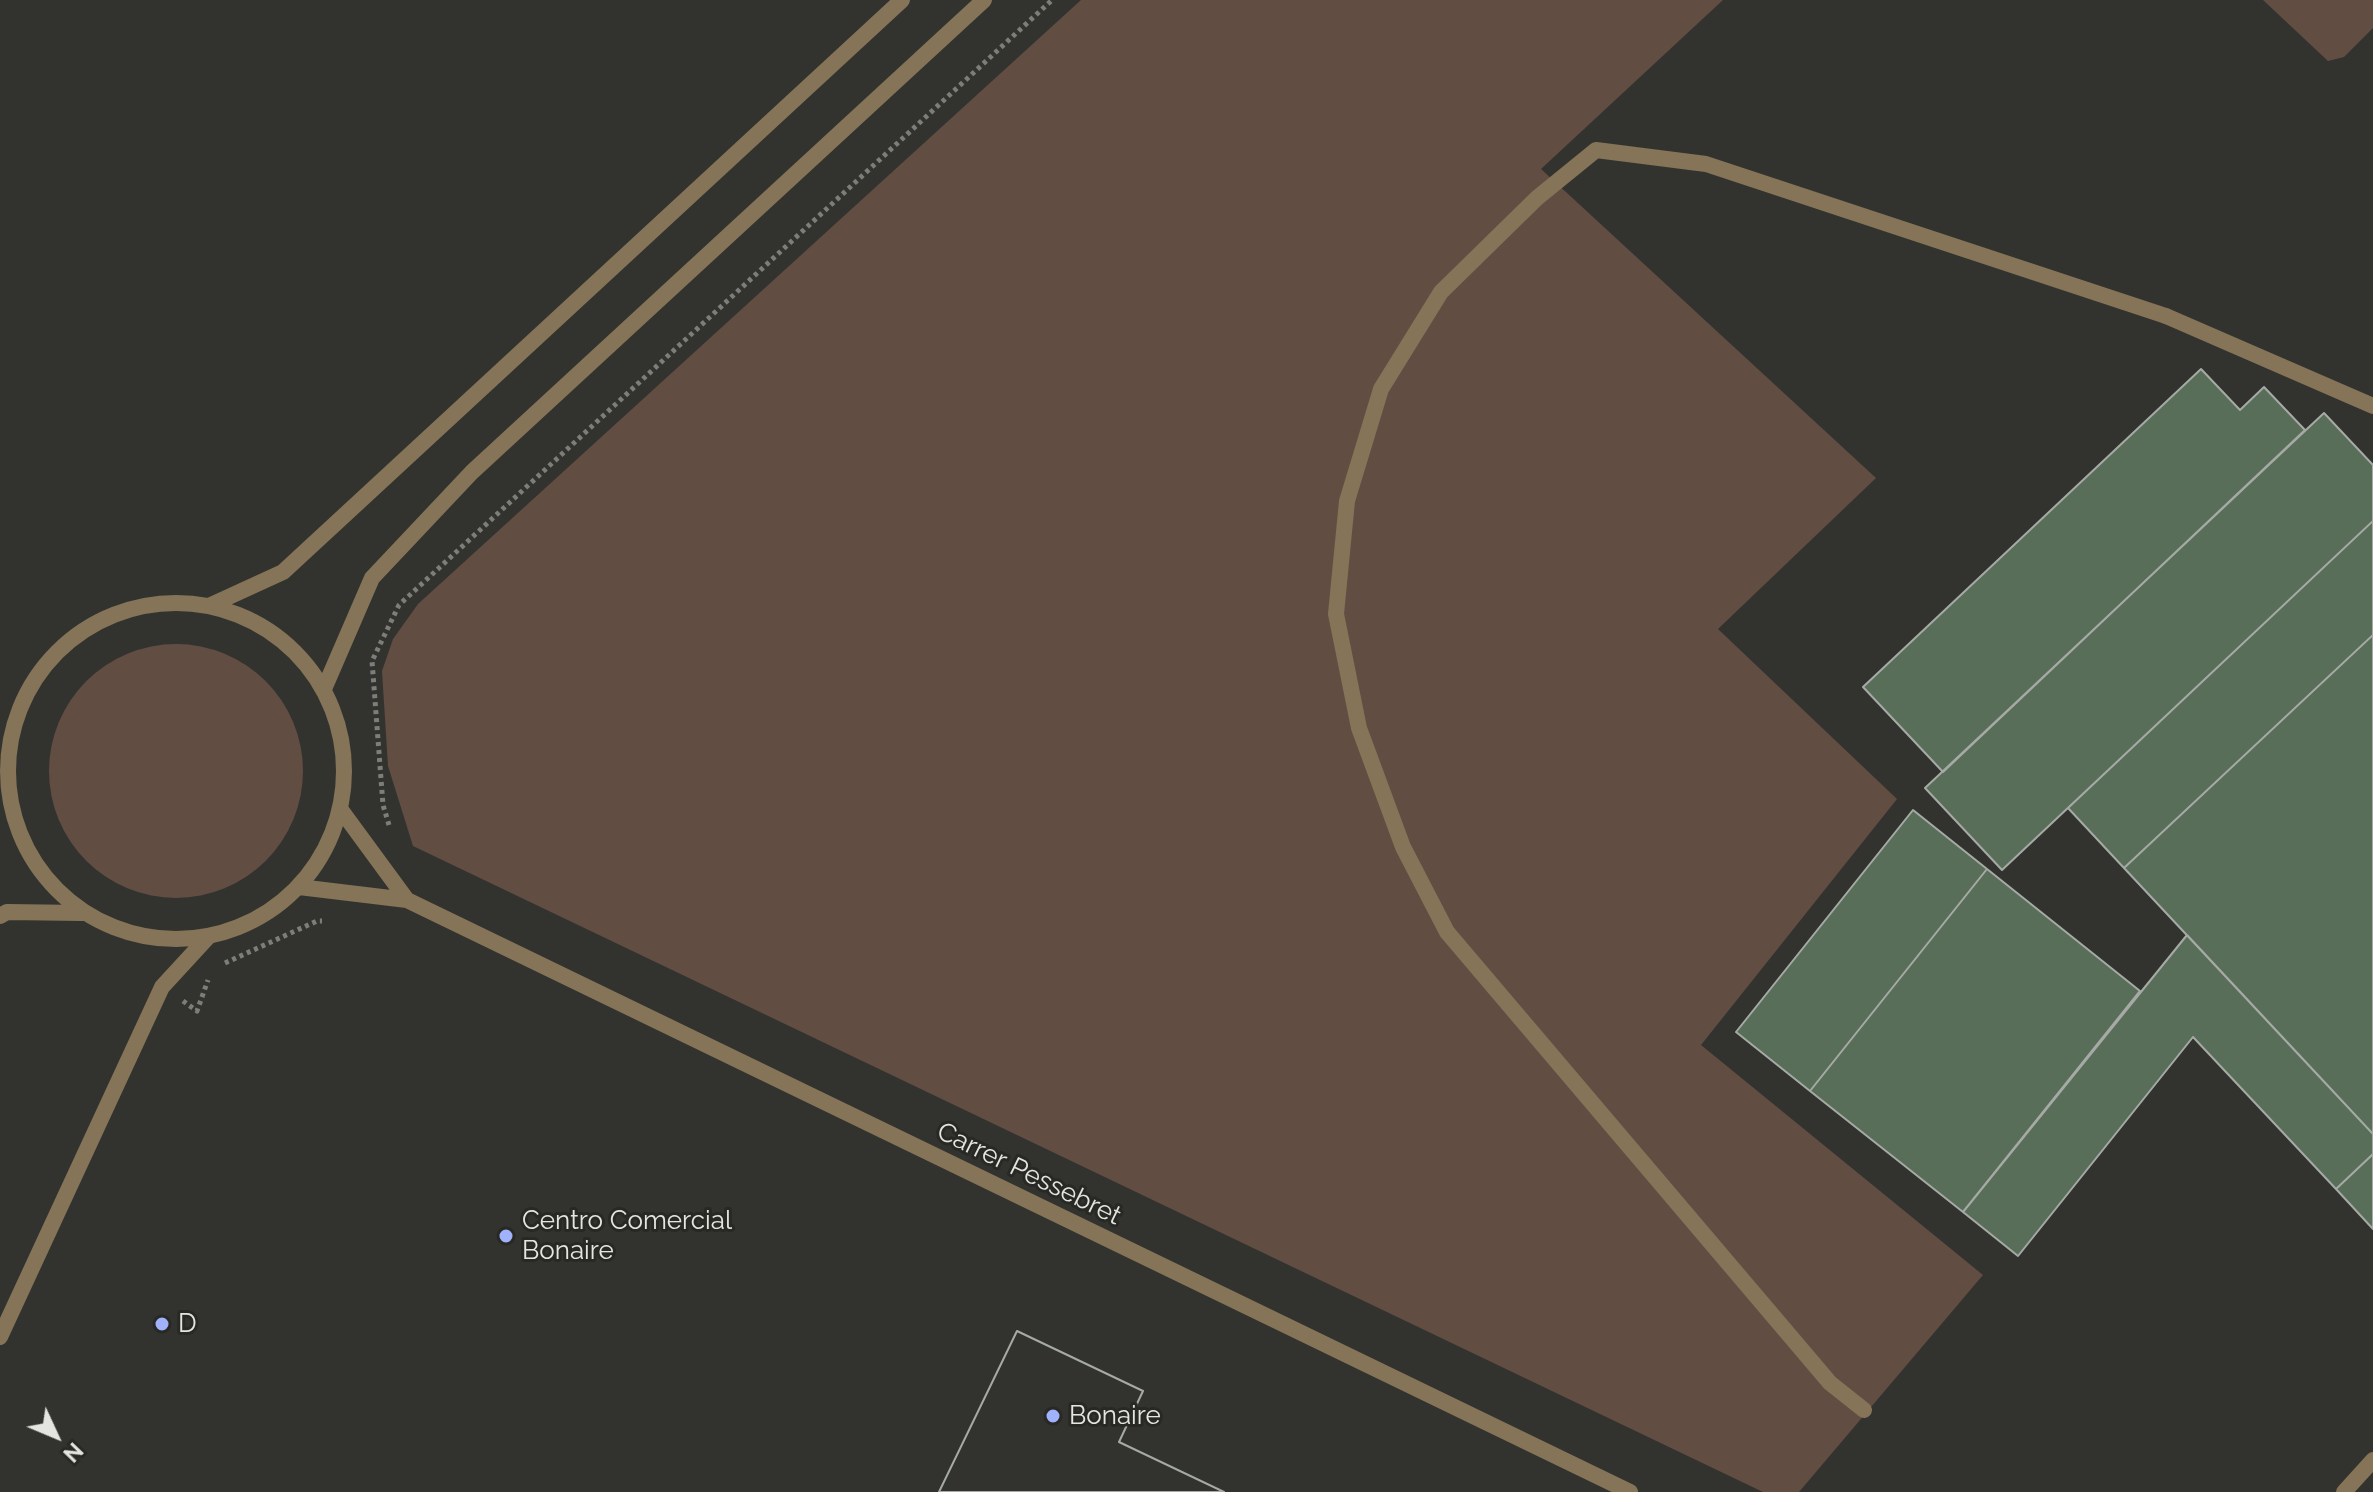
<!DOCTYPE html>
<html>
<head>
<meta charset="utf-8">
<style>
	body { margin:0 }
	#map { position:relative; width:2373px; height:1492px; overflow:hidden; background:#32332e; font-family:Raleway,sans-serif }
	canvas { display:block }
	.north { position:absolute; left:16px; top:1396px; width:80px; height:80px; -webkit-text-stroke:6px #282924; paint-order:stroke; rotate:134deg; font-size:22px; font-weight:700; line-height:32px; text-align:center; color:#e4e4e1 }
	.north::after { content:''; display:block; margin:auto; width:28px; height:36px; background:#e4e4e1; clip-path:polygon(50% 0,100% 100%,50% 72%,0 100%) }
</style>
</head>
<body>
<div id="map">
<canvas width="2373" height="1492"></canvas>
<div class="north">N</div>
</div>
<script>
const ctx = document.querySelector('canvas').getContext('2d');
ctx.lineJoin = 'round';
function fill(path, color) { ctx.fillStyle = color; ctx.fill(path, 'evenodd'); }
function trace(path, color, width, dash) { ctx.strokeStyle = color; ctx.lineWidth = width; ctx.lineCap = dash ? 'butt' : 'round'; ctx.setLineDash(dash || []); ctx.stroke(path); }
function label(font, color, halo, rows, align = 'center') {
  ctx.font = font + ' Raleway,sans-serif'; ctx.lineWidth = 6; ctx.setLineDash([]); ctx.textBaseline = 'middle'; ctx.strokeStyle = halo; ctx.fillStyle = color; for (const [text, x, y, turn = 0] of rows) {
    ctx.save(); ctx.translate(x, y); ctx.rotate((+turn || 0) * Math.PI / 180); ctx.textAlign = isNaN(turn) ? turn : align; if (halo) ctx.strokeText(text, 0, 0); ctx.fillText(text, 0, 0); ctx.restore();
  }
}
fill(new Path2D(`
	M1081,0H1723L1541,169L1876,478L1718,629L1897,799L1701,1045L1983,1275L1799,1492H1763L413,846L388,766L382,671L393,639L418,604Z
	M2263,0H2373V28L2344,57L2328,61Z
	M49 771a127 127 0 1 1 254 0a127 127 0 1 1-254 0Z`), '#624d43');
const building = new Path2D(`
	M2201,369L2240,410L2264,387L2305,430L1943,772L1863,687Z
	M2324,413L2373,465V521L2002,870L1925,788Z
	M2373,521V635L2124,868L2068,808Z
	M2373,635V1134L2124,868Z
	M1913,810L1987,869L1810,1091L1736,1032Z
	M1987,869L2140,991L1963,1212L1810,1091Z
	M2187,935L2373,1134V1154L2336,1189L2193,1037L2018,1256L1963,1212Z
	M2373,1154V1229L2336,1189Z
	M1017,1331L1143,1391L1119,1442L1224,1492H939Z
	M1017,1331L1143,1391L1119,1442L1224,1492H939Z`);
fill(building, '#596e59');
trace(building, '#a6aaa6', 2);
trace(new Path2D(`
	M389,825L383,805L372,661L399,605L1052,0
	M225,963L317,921H322
	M183,1001L197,1011L208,980`), '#7d7e79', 5, [4, 4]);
trace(new Path2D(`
	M0,1337L162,987L208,937
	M1864,1410L1830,1383L1447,932L1403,847L1359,728L1336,614L1347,501L1381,389L1441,292L1537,198L1596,150L1706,164L2166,316
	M2344,1492L2373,1460`), '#857458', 16);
trace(new Path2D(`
	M2166,316L2373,406
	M8 771a168 168 0 1 1 336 0a168 168 0 1 1-336 0Z
	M211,605L283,572L902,0
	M324,689L372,578L472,472L984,0
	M341,810L407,900
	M299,887L407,900L1630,1492
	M0,916L7,912L82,913`), '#857458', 16);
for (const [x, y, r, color] of [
	[506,1236,8,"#a1b2fd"],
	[162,1324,8,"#a1b2fd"],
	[1053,1416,8,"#a1b2fd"]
]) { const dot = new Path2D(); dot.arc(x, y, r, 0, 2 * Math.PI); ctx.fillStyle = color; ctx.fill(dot); trace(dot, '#282924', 3); }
label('26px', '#e4e4e1', '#282924', [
	["Carrer Pessebret",1029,1174,26]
]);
label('26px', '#e4e4e1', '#282924', [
	["Centro Comercial",522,1221],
	["Bonaire",522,1251],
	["D",178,1324],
	["Bonaire",1069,1416]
], 'left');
</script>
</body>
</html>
